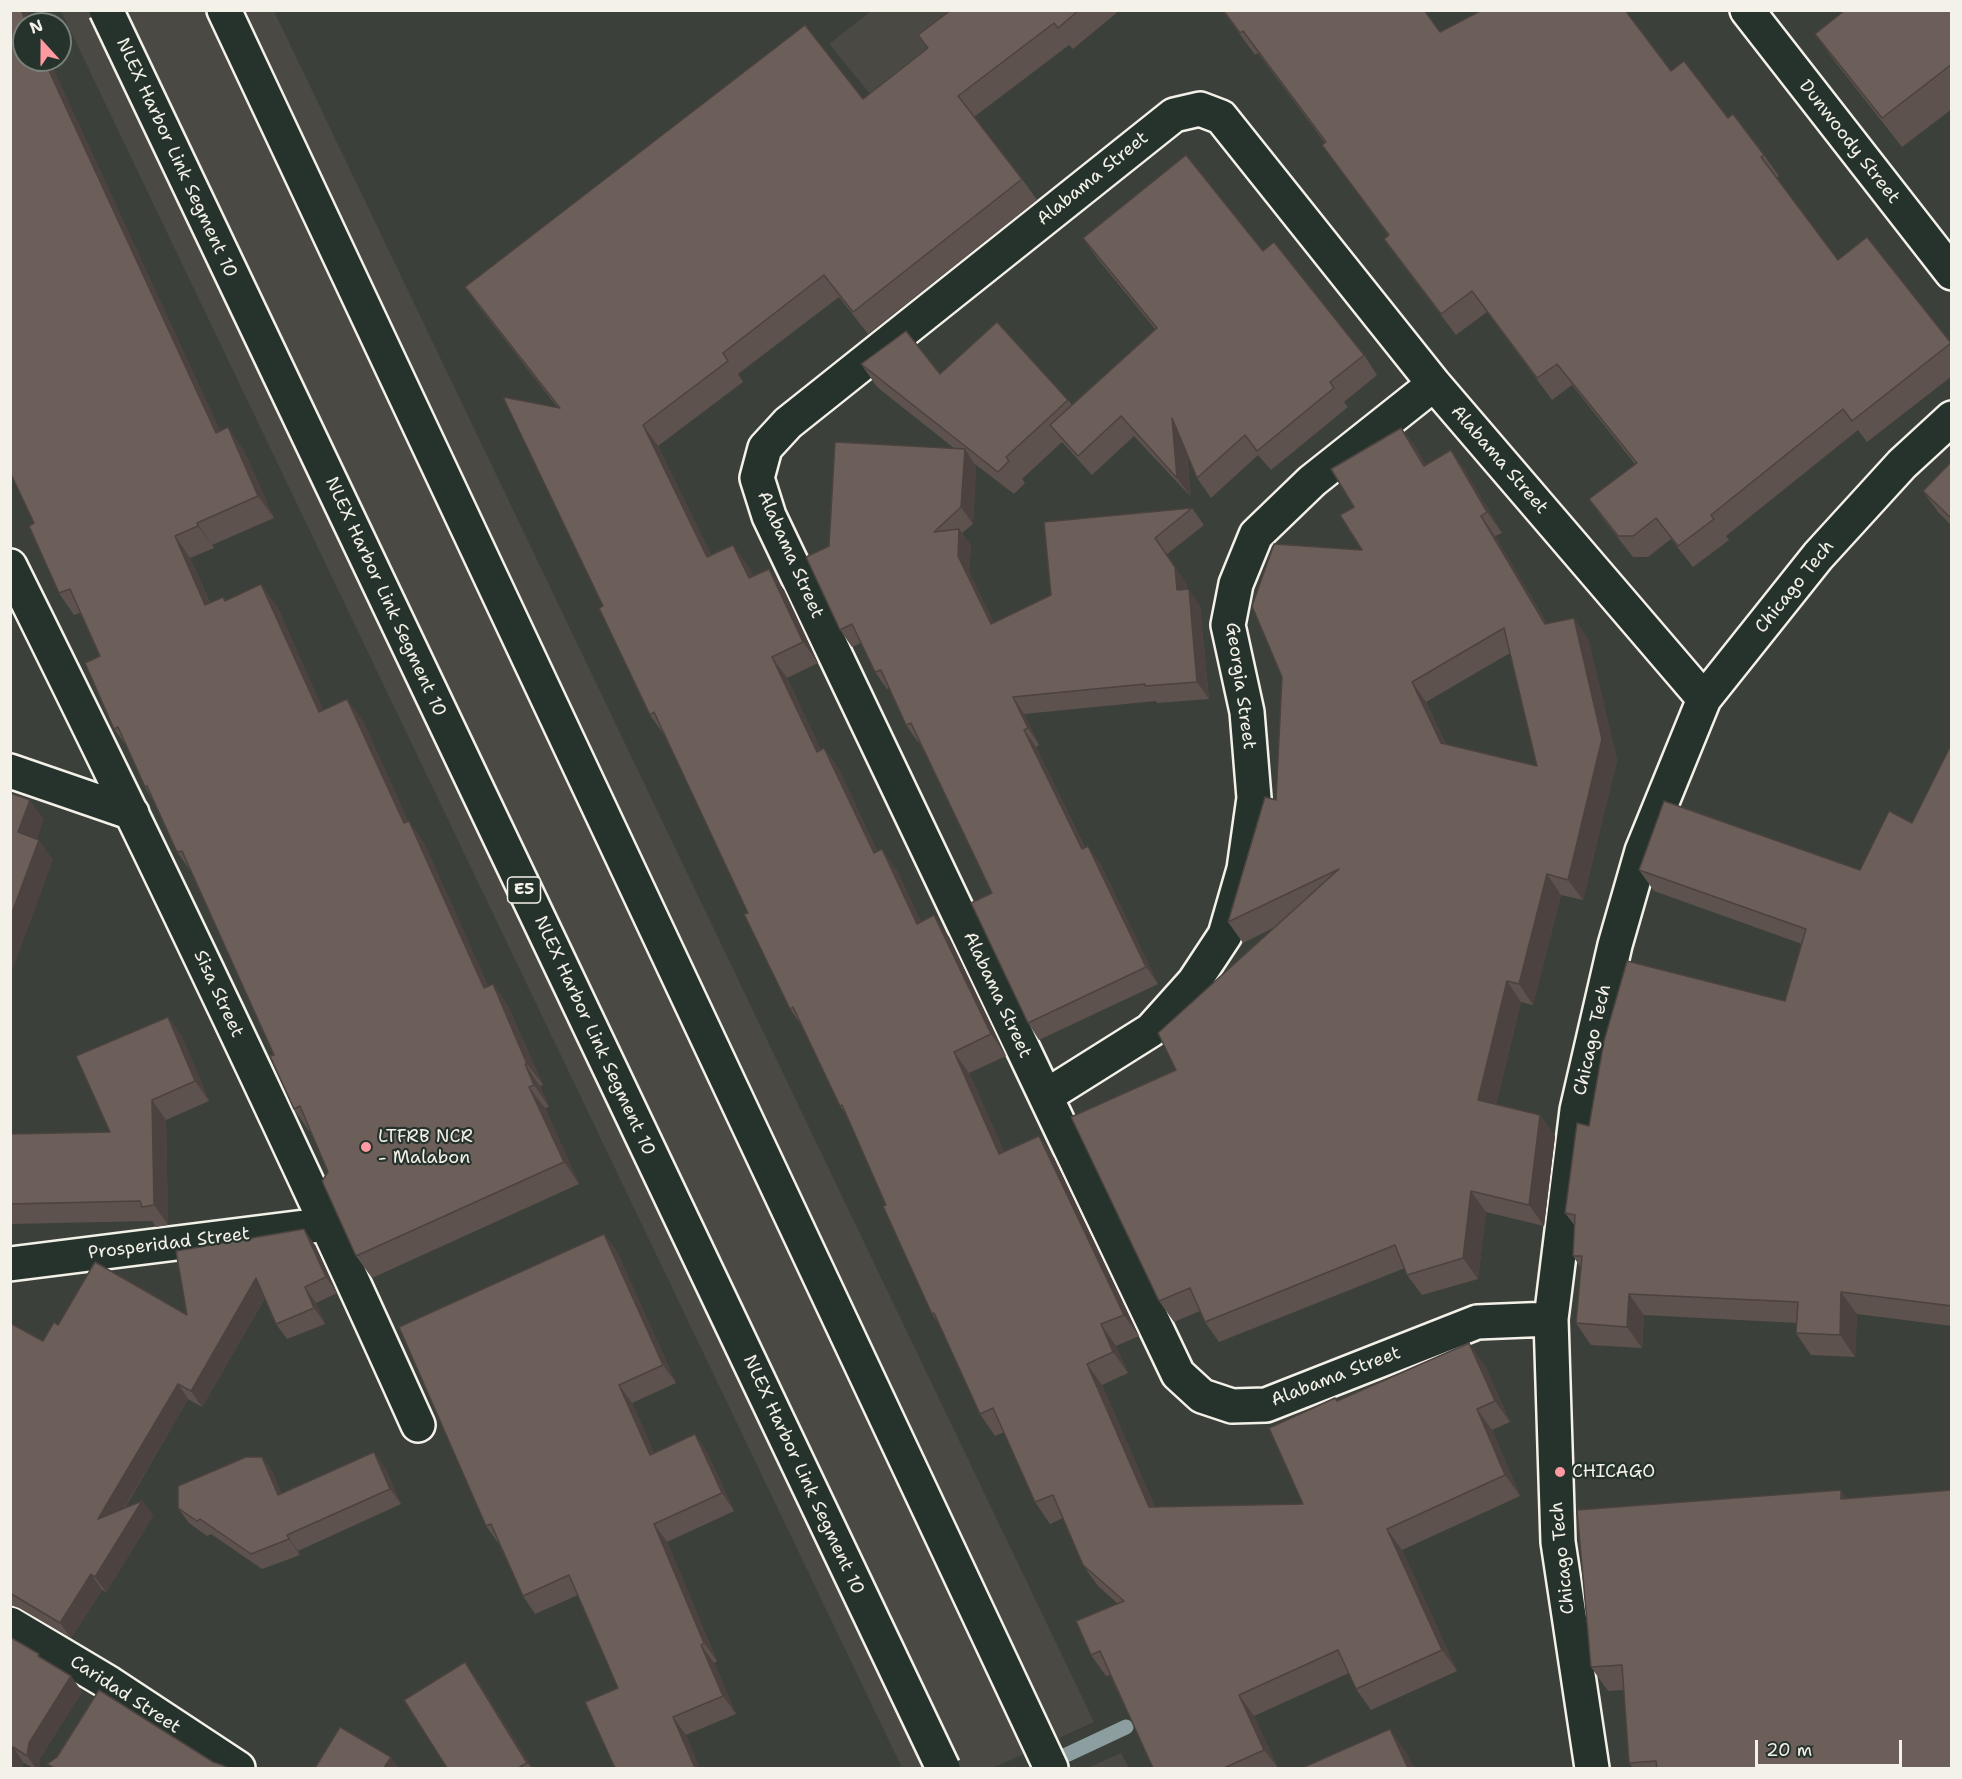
<!DOCTYPE html>
<html>
<head>
<meta charset="utf-8">
<style>
	body { margin:0 }
	#map { position:relative; width:1962px; height:1779px; overflow:hidden; background:#3b403a; font-family:"Shantell Sans",sans-serif }
	canvas { display:block }
	.frame { position:absolute; inset:0; border:12px solid #f4f1e8; pointer-events:none }
	.north { position:absolute; left:12px; top:12px; width:60px; height:60px; box-sizing:border-box; background:#26332d; border:2px solid #787f78; border-radius:50%; rotate:339deg; font-size:16px; font-weight:700; line-height:24px; text-align:center; color:#f4f1e8 }
	.north::after { content:''; display:block; margin:auto; width:21px; height:27px; background:#ff9aa2; clip-path:polygon(50% 0,100% 100%,50% 72%,0 100%) }
	.scale { position:absolute; left:1755px; top:1740px; width:147px; height:27px; box-sizing:border-box; border:3px solid #f4f1e8; border-top:0; padding-left:8px; font-size:18px; line-height:21px; white-space:nowrap; color:#f4f1e8; -webkit-text-stroke:4px #26332d; paint-order:stroke }
</style>
</head>
<body>
<div id="map">
<canvas width="1962" height="1779"></canvas>
<div class="frame"></div>
<div class="north">N</div>
<div class="scale">20 m</div>
</div>
<script>
const ctx = document.querySelector('canvas').getContext('2d');
ctx.lineJoin = 'round';
function fill(path, color) { ctx.fillStyle = color; ctx.fill(path, 'evenodd'); }
function trace(path, color, width, dash) { ctx.strokeStyle = color; ctx.lineWidth = width; ctx.lineCap = dash ? 'butt' : 'round'; ctx.setLineDash(dash || []); ctx.stroke(path); }
function label(font, color, halo, rows, align = 'center') {
  ctx.font = font + ' "Shantell Sans",sans-serif'; ctx.lineWidth = 4.5; ctx.setLineDash([]); ctx.textBaseline = 'middle'; ctx.strokeStyle = halo; ctx.fillStyle = color; for (const [text, x, y, turn = 0] of rows) {
    ctx.save(); ctx.translate(x, y); ctx.rotate((+turn || 0) * Math.PI / 180); ctx.textAlign = isNaN(turn) ? turn : align; if (halo) ctx.strokeText(text, 0, 0); ctx.fillText(text, 0, 0); ctx.restore();
  }
}
fill(new Path2D(`
	M61,11H274L1094,1722L993,1768H902Z
	M871,11H975L871,95L829,44Z
	M1121,1753L1129,1768H1087Z`), '#4a4944');
trace(new Path2D(`
	M1047,1764L1126,1727`), '#8c9e9f', 15);
const minor = new Path2D(`
	M1747,10L1952,273
	M10,566C151,850 288,1136 418,1425
	M10,771L132,813
	M1046,1096L1151,1030L1194,982L1225,935L1244,869L1254,798L1247,712L1228,625L1236,584L1256,535L1312,481L1434,384
	M10,1264L328,1224
	M1551,1319L1477,1322L1266,1405L1232,1406L1202,1396L1178,1374L769,516L757,478L765,448L788,423L1174,115L1200,109L1221,117L1434,384L1704,699
	M10,1624L109,1683L238,1768
	M1592,1768L1558,1542L1551,1319L1577,1110L1615,945L1642,851L1704,699L1818,556L1902,464L1952,418`);
const highway = new Path2D(`
	M224,10L1051,1768`);
trace(minor, '#f4f1e8', 38);
trace(highway, '#f4f1e8', 38);
trace(minor, '#26332d', 33);
trace(highway, '#26332d', 33);
const rail = new Path2D(`
	M109,10L932,1768`);
trace(rail, '#f4f1e8', 7);
trace(rail, '#26332d', 4.5, [14]);
const highwayBridge = new Path2D(`
	M106,10L943,1768`);
trace(highwayBridge, '#f4f1e8', 38, []);
trace(highwayBridge, '#26332d', 33);
fill(new Path2D(`
	M10,10H26L32,24H24V60H49L220,431L243,449L274,518L212,545L214,548L190,558L210,603L226,601L277,606L323,710L363,721L408,821L424,843L488,986L493,984L508,1006L543,1085L540,1086L549,1107L545,1108L579,1184L372,1278L356,1256L328,1172L310,1131H309L294,1109L274,1055L192,873L177,852L153,800L145,787L126,745L114,729L100,656L80,613L74,615L59,593Z
	M951,10H1120L1073,49L1069,45L974,117L1022,179L1037,200L868,334L839,297L738,374L743,382L658,446L711,555L748,566L753,576L769,569L784,590L818,663L787,678L821,750L824,748L839,770L877,851L897,871L921,922L949,937L1006,1056L969,1073L1004,1152L1039,1136L1054,1158L1139,1336L1116,1346L1128,1373L1102,1385L1155,1507L1303,1504L1337,1401L1484,1364L1510,1422L1492,1430L1520,1496L1402,1550L1457,1671L1371,1710L1356,1689L1349,1673L1254,1716L1278,1768H1153L1110,1675L1106,1676L1091,1655L1117,1603L1098,1586L1083,1565L1063,1518L1050,1524L1035,1502L1004,1432L995,1436L980,1414L941,1327L932,1314L886,1205L847,1115L840,1106L802,1026L790,1009L748,913L665,736L650,715L603,606L558,408L480,308L465,287L863,99L928,48L918,35Z
	M1222,10H1424L1440,32L1671,71L1728,118L1764,155L1779,176L1776,178L1838,260L1867,237L1952,344V376L1867,442L1858,430L1726,536L1729,540L1693,567L1671,539L1648,557H1633L1604,520L1589,499L1635,464L1572,385L1552,400L1487,312L1456,335L1399,260L1384,239L1388,235L1322,145L1325,143L1258,53L1255,55Z
	M1952,10V109L1902,147L1836,63L1815,34Z
	M1083,238L1263,251L1364,355L1377,375L1344,402L1348,407L1271,470L1258,455L1211,498L1197,478L1187,453L1191,497L1134,436L1092,475L1062,442L1022,479L1025,483L1014,494L975,464L976,466L973,524L962,533L971,546L969,572L994,623L1051,595L1192,508L1204,525L1166,555L1187,584V589L1200,606L1209,699L1157,703L1156,701L1024,714L1039,745L1036,747L1085,848L1100,863L1158,984L1039,1040L1028,1023L992,893L919,741L918,742L906,725L889,688L887,689L875,672L861,643L852,647L840,630L829,546L955,449L877,387L861,364L940,374L1068,400L1072,405L1155,329L1097,258Z
	M1401,428L1416,448L1426,465L1451,450L1465,471L1502,533L1495,536L1547,624L1588,638L1617,760L1583,900L1561,895L1533,1005L1521,1002L1496,1104L1540,1115L1555,1136L1544,1226L1486,1212L1478,1279L1422,1295L1407,1275L1405,1268L1219,1342L1205,1322L1200,1311L1174,1322L1159,1301L1176,1070L1273,928L1243,943L1228,922L1276,800L1362,550L1354,507ZM1510,653L1537,766L1446,744L1426,702Z
	M1952,461V526L1938,512L1923,491Z
	M1952,743V1326L1857,1314L1855,1357L1811,1355L1796,1333L1797,1323L1644,1315L1642,1348L1591,1345L1576,1323L1581,1268L1573,1256L1575,1226L1565,1213L1589,1126L1785,1001L1802,944L1654,891L1639,870H1860L1912,823Z
	M168,1017L182,1037L209,1101L166,1120L168,1225L156,1227L152,1221L10,1224V1134L110,1132Z
	M604,1234L617,1252L676,1383L632,1403L654,1453L707,1452L734,1511L667,1542L717,1661L714,1663L736,1714L686,1735L618,1688L578,1595L535,1614L523,1596L499,1544L486,1526Z
	M315,1245L337,1293L316,1303L325,1324L287,1339L276,1324L265,1298L202,1407L188,1399L125,1508L142,1501L153,1516L106,1592L102,1590L71,1638L19,1608L10,1605V1323L43,1341L58,1325L187,1315Z
	M262,1457L273,1473L281,1493L385,1468L401,1504L298,1551L300,1555L262,1569L211,1534L207,1536L189,1523L178,1508Z
	M1577,1510L1952,1768H1633L1629,1763L1624,1690L1608,1691L1591,1667Z
	M10,1637L43,1659L71,1676L82,1692L40,1758L39,1768H33L24,1763L21,1768H10Z
	M465,1662L476,1678L532,1768H447Z`), '#5d524d');
fill(new Path2D(`
	M21,10H26L32,24H27Z
	M44,60H49L231,454L216,433Z
	M1172,418L1185,438L1191,497L1177,478Z
	M643,425L658,446L722,578L707,557Z
	M228,427L243,449L274,518L258,496Z
	M1401,428L1416,448L1439,486L1424,466Z
	M965,449L976,466L973,524L961,507Z
	M1451,450L1465,471L1502,533L1487,512Z
	M1481,516L1495,536L1559,645L1545,624Z
	M197,523L212,545L214,548L198,526Z
	M959,529L971,546L969,572L1003,641L991,624L958,556Z
	M175,536L190,558L220,627L205,605Z
	M733,545L748,566L764,600L749,578Z
	M1175,567L1187,584L1189,606L1177,590Z
	M769,569L784,590L818,663L803,642Z
	M261,584L277,606L334,734L319,712Z
	M1189,589L1200,606L1209,699L1197,682Z
	M1574,618L1588,638L1617,760L1583,900L1568,880Z
	M772,657L787,678L832,773L817,752Z
	M1412,682L1426,702L1455,764L1441,743Z
	M1013,697L1024,714L1039,745L1028,728Z
	M347,699L363,721L419,845L404,823Z
	M1024,730L1036,747L1093,866L1082,849Z
	M824,748L839,770L888,875L874,853Z
	M30,800L44,820L32,852L18,832Z
	M409,821L424,843L499,1010L484,988Z
	M39,840L53,860L10,977V918Z
	M1088,846L1100,863L1158,984L1146,967Z
	M882,849L897,871L932,945L917,924Z
	M1547,874L1561,895L1533,1005L1519,984Z
	M934,915L949,937L1006,1056L991,1034Z
	M1507,981L1521,1002L1492,1120L1478,1100Z
	M493,984L508,1006L543,1085L527,1064Z
	M168,1017L182,1037L209,1101L195,1081Z
	M954,1052L969,1073L1014,1175L999,1154Z
	M525,1064L540,1086L549,1107L534,1085Z
	M529,1087L545,1108L579,1184L564,1162Z
	M152,1100L166,1120L168,1225L154,1205Z
	M1540,1115L1555,1136L1544,1226L1529,1205Z
	M1039,1136L1054,1158L1139,1336L1124,1315Z
	M1471,1191L1486,1212L1478,1279L1463,1258Z
	M304,1229L315,1245L337,1293L326,1277Z
	M604,1234L617,1252L676,1383L663,1365Z
	M256,1278L267,1294L202,1407L191,1391Z
	M305,1287L316,1303L325,1324L314,1308Z
	M1841,1292L1857,1314L1855,1357L1840,1335Z
	M1629,1294L1644,1315L1642,1348L1627,1327Z
	M1101,1324L1116,1346L1128,1373L1113,1352Z
	M1469,1343L1484,1364L1510,1422L1495,1401Z
	M1087,1364L1102,1385L1164,1528L1149,1507Z
	M178,1384L188,1399L109,1534L98,1519Z
	M619,1385L632,1403L663,1473L650,1455Z
	M1477,1409L1492,1430L1520,1496L1505,1475Z
	M695,1434L707,1452L734,1511L722,1493Z
	M374,1452L385,1468L401,1504L390,1489Z
	M262,1457L273,1473L289,1510L278,1495Z
	M1841,1490L1857,1514L1841,1499Z
	M142,1501L153,1516L106,1592L95,1577Z
	M654,1524L667,1542L717,1661L704,1643Z
	M1387,1529L1402,1550L1457,1671L1442,1650Z
	M287,1535L298,1551L300,1555L289,1539Z
	M91,1574L102,1590L71,1638L60,1623Z
	M701,1645L714,1663L736,1714L723,1696Z
	M465,1662L476,1678L532,1768L527,1763Z
	M71,1676L82,1692L40,1758L39,1768H36L27,1756L29,1743Z
	M1239,1695L1254,1716L1278,1768L1264,1750Z
	M673,1717L686,1735L700,1768H695Z
	M1390,1729L1406,1752L1414,1768H1408Z
	M13,1747L24,1763L21,1768H10V1752Z
	M391,1757L399,1768H384Z`), '#4c423f');
const building = new Path2D(`
	M10,10H21L27,24H24V60H44L216,433L228,427L258,496L197,523L198,526L175,536L205,605L223,597L225,601L261,584L319,712L347,699L404,823L409,821L484,988L493,984L527,1064H525L534,1085L529,1087L564,1162L356,1256L322,1181L328,1172L300,1106L294,1109L270,1056L274,1055L182,851L177,852L147,786L145,787L118,727L114,729L85,663L100,656L70,589L59,593L29,526L34,523L10,472Z
	M951,10H1079L1058,28L1054,23L958,96L1022,179L853,312L824,275L723,353L728,361L643,425L707,557L733,545L749,578L769,569L803,642L772,657L817,752L824,748L874,853L882,849L917,924L934,915L991,1034L954,1052L999,1154L1039,1136L1124,1315L1101,1324L1113,1352L1087,1364L1149,1507L1303,1504L1269,1428L1335,1398L1337,1401L1469,1343L1495,1401L1477,1409L1505,1475L1387,1529L1442,1650L1356,1689L1338,1650L1239,1695L1264,1750L1224,1768H1153L1100,1651L1091,1655L1076,1621L1124,1601L1083,1565L1053,1495L1035,1502L993,1408L980,1414L934,1313L932,1314L883,1206L886,1205L842,1105L840,1106L793,1007L790,1009L744,914L748,913L654,712L650,715L599,608L603,606L503,397L560,408L465,287L805,25L863,99L928,48L918,35Z
	M1223,10H1424L1440,32L1482,10H1625L1671,71L1684,61L1728,118L1733,114L1764,155L1761,157L1838,260L1867,237L1951,343L1852,421L1843,409L1711,515L1714,519L1678,546L1656,518L1633,536H1618L1589,499L1637,463L1557,364L1537,378L1472,291L1441,314L1384,239L1389,235L1322,145L1326,142L1243,31L1240,33Z
	M1845,10H1952V64L1882,118L1815,34Z
	M1186,155L1263,251L1274,242L1364,355L1330,382L1334,388L1257,451L1245,435L1197,478L1172,418L1177,478L1121,416L1078,456L1050,425L1157,328L1083,238Z
	M997,322L1068,400L1006,457L1009,461L998,472L861,364L906,331L940,374Z
	M1401,428L1424,466L1451,450L1487,512L1481,516L1545,624L1574,618L1602,739L1568,880L1547,874L1519,984L1507,981L1478,1100L1540,1115L1529,1205L1471,1191L1463,1258L1407,1275L1395,1245L1205,1322L1190,1288L1159,1301L1071,1117L1176,1070L1158,1033L1339,869L1228,922L1265,797L1276,800L1282,677L1252,606L1274,544L1362,550L1340,515L1354,507L1331,469ZM1504,628L1537,766L1441,743L1412,682Z
	M835,442L965,449L961,507L934,532L959,529L958,556L991,624L1051,595L1044,522L1192,508L1155,538L1175,567L1177,590L1189,589L1197,682L1145,686V684L1013,697L1028,728L1024,730L1082,849L1088,846L1146,967L1028,1023L971,903L992,893L911,723L906,725L881,670L875,672L852,624L840,630L806,557L829,546Z
	M1952,461V519L1923,491Z
	M1952,743V1306L1841,1292L1840,1335L1796,1333L1798,1302L1629,1294L1627,1327L1576,1323L1582,1256H1573L1575,1215L1565,1213L1577,1123L1589,1126L1604,1041L1627,961L1785,1001L1806,929L1639,870L1664,801L1860,870L1889,811L1912,823Z
	M10,793L30,800L18,832L39,840L10,918Z
	M168,1017L195,1081L152,1100L154,1205L142,1207L140,1201L10,1204V1134L110,1132L76,1056Z
	M304,1229L326,1277L305,1287L314,1308L276,1324L256,1278L191,1391L178,1384L98,1519L142,1501L95,1577L91,1574L60,1623L10,1593V1323L43,1341L54,1322L58,1325L95,1262L187,1315L176,1251Z
	M604,1234L663,1365L619,1385L650,1455L695,1434L722,1493L654,1524L704,1643L701,1645L723,1696L673,1717L695,1768H616L614,1766L585,1702L618,1688L569,1575L523,1596L491,1524L486,1526L399,1327Z
	M374,1452L390,1489L287,1535L289,1539L251,1554L200,1519L197,1521L178,1508V1486L246,1457H262L278,1495Z
	M1841,1490V1499L1952,1490V1768H1657L1656,1761L1629,1763L1622,1665L1591,1667L1577,1510Z
	M10,1637L39,1654L38,1656L71,1676L29,1743L27,1756L13,1747L10,1752Z
	M465,1662L527,1763L518,1768H447L404,1700Z
	M99,1690L213,1762L222,1765L228,1768H54L47,1764L57,1757Z
	M340,1727L391,1757L384,1768H315Z
	M1390,1729L1408,1768H1302Z`);
fill(building, '#6c5f5a');
trace(building, '#4c423f', 1.5);
for (const [x, y, r, color] of [
	[366,1147,6,"#ff9aa2"],
	[1560,1472,6,"#ff9aa2"]
]) { const dot = new Path2D(); dot.arc(x, y, r, 0, 2 * Math.PI); ctx.fillStyle = color; ctx.fill(dot); trace(dot, '#26332d', 2); }
for (const [x, y, w] of [
	[524,890,33]
]) { const box = new Path2D(); box.roundRect(x - w / 2, y - 13, w, 26, 4.5); ctx.fillStyle = '#26332d'; ctx.fill(box); trace(box, '#f4f1e8', 1.5); }
label('bold 16px', '#f4f1e8', null, [
	["E5",524,890]
]);
label('18px', '#f4f1e8', '#26332d', [
	["Dunwoody Street",1849,142,52],
	["NLEX Harbor Link Segment 10",176,158,65],
	["Alabama Street",1093,179,-39],
	["Alabama Street",1499,460,49],
	["Alabama Street",790,555,66],
	["Chicago Tech",1795,587,-51],
	["NLEX Harbor Link Segment 10",385,597,65],
	["Georgia Street",1240,686,82],
	["Sisa Street",218,994,65],
	["Alabama Street",997,995,65],
	["NLEX Harbor Link Segment 10",594,1036,65],
	["Chicago Tech",1593,1040,-77],
	["Prosperidad Street",169,1244,-7],
	["Alabama Street",1336,1377,-21],
	["NLEX Harbor Link Segment 10",803,1475,65],
	["Chicago Tech",1563,1558,-96],
	["Caridad Street",125,1695,33]
]);
label('18px', '#f4f1e8', '#26332d', [
	["LTFRB NCR",378,1137],
	["- Malabon",378,1158],
	["CHICAGO",1572,1472]
], 'left');
</script>
</body>
</html>
